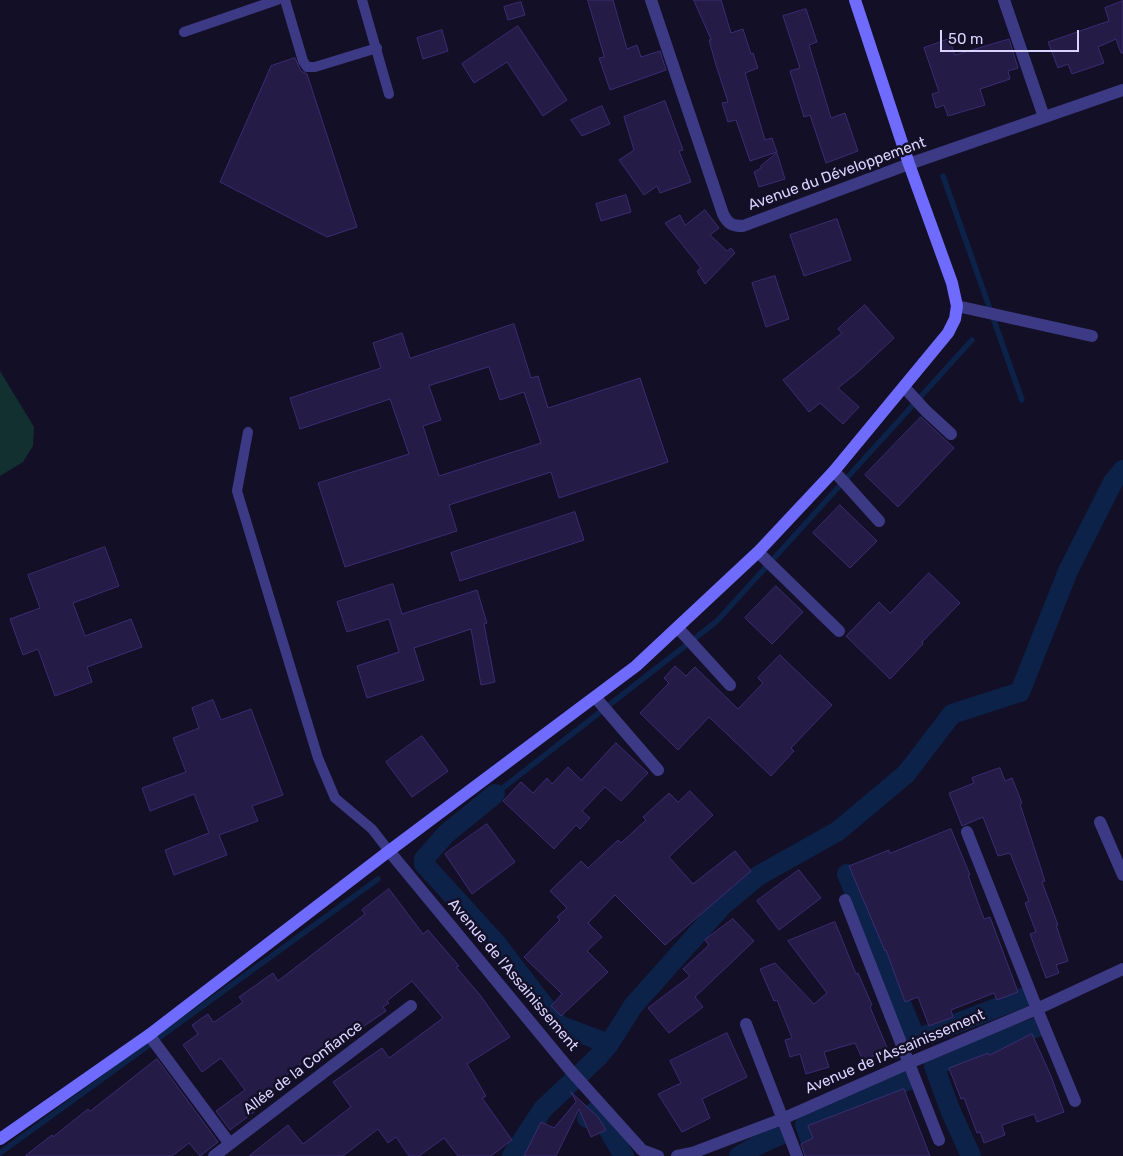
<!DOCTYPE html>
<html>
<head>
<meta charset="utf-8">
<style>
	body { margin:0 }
	#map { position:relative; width:1123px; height:1156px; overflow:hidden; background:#130f26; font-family:Rubik,sans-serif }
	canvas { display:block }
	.scale { position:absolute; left:940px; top:30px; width:139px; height:22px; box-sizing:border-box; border:2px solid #d9d4ff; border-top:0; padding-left:6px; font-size:15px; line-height:18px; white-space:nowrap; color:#d9d4ff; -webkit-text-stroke:4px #130f26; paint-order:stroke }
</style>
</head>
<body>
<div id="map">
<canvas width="1123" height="1156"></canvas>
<div class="scale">50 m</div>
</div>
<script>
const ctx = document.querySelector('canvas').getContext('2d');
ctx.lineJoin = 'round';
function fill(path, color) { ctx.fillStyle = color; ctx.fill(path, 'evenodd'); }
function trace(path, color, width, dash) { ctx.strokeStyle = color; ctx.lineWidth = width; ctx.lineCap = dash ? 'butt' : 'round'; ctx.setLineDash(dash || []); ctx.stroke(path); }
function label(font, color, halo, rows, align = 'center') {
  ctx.font = font + ' Rubik,sans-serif'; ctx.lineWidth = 5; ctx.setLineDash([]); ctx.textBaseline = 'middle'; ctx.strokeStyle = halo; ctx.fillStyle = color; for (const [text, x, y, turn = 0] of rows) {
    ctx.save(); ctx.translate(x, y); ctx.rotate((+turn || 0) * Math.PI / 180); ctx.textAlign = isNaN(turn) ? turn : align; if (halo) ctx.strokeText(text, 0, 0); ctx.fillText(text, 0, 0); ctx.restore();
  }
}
fill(new Path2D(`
	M0,371L34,427L33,446L23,462L0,476Z`), '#12302f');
trace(new Path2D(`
	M943,176L1022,400
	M495,794L717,621L972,340
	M0,1153L378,879`), '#0c2248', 5.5);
trace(new Path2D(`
	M495,794L446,834L424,859V864L496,943L559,1025L609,1044
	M847,874L916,1039L1022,998
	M587,1118L597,1110L624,1156
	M512,1156L543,1109L598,1057L609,1044L633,1006L722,906L758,876L838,831L906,774L952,714L1020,692L1068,571L1113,482L1123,470
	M739,1156L756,1146L780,1135
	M816,1156L805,1125L838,1108L909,1080
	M971,1156L951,1112L934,1066L1040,1026`), '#0c2248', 20);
const building = new Path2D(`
	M588,0H613L627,49L637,45L641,57L660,51L666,70L610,90L599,58L604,57Z
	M694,0H721L731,33L743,29L751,54L753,53L758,68L745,73L765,140L772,138L777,152L750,161L736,120L728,122L722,103L728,102L716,65L709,40H711Z
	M1123,1V53H1121L1116,39L1098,47L1104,63L1072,74L1068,64L1058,68L1048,42L1109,21L1105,8Z
	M521,2L525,15L508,20L504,7Z
	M806,9L817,42L809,45L831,118L845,113L858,151L826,163L810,115L804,117L790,71L800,68L783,16Z
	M518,26L567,100L543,116L507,62L474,83L462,64Z
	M442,30L448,51L423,59L417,38Z
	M949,39L955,55L1009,39L1018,68L1008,71L1010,79L980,89L985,105L948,116L944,105L936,108L932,94L939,92L924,48Z
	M295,58L301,71L307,74L357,227L327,237L220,182L271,66Z
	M665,101L683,150L679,151L691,182L660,193L657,186L644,195L619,160L634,150L624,117Z
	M602,106L610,124L582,136L571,120Z
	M777,153L785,179L759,187L754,172L761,168V166Z
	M626,195L631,212L601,221L596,204Z
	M705,210L719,228L710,235L727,251L731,248L735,253L705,284L697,271L701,268L665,223L680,215L685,225Z
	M837,219L851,260L804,276L790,235Z
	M775,276L789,319L766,327L752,283Z
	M865,305L894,338L858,372L838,388L859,407L843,424L820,403L809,412L783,380L842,333L838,329Z
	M514,324L531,378L538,376L548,408L640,378L668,462L559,498L551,472L449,505L457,531L345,567L318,483L409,454L390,399L300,429L290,398L381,368L373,343L393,336L402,333L410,358ZM489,367L500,400L524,392L541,443L439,476L423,426L441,420L429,386Z
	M921,417L954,448L898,507L865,475Z
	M840,505L877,541L850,568L813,533Z
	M575,512L584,540L460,581L451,553Z
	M105,547L119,586L73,603L85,636L131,619L142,647L87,667L92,682L55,696L38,649L23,655L10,619L40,608L28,575Z
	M929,573L960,603L922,642L923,644L890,679L846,636L879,602L890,613Z
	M393,584L402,614L477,590L487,623L484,624L495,682L481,685L471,629L414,648L424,680L367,698L357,666L399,652L389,619L347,632L337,602Z
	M776,586L803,612L772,644L745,618Z
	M780,655L832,705L791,748L794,751L771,776L709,717L678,750L640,713L669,683L664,678L675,666L686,676L695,667L738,709L763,683L758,678Z
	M213,700L221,720L251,709L283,795L252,806L258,821L219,835L227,855L174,875L165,850L209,833L194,794L150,811L142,788L186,772L173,738L199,728L192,708Z
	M422,736L448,771L412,797L386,762Z
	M616,743L648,773L621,801L605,787L582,811L590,818L580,829L576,825L554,849L503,801L521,782L533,793L547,778L552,784L568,767L581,780Z
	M1000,768L1005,781L1012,778L1022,803L1020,804L1045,881L1042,882L1058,925H1056L1068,961L1056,965L1059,973L1046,978L1030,934L1036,932L1025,903L1029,901L1010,853L998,856L983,817L962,826L949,793L974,783L972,778Z
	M690,791L713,815L669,857L693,884L735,851L751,871L665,945L615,895L588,923L602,937L587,951L608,972L561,1016L551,1006L562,994L524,957L560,920L557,917L567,908L550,891L581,861L588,868L618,840L621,843L646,820L643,817L669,793L678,802Z
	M487,824L515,862L472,894L445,854Z
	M951,829L970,875H968L984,919L990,917L1018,992L997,1000L994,993L951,1010L953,1017L929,1026L918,997L905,1002L886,950L885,951L849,866L889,850L890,853Z
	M799,870L821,898L779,930L757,901Z
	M389,889L423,934L428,930L459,966L456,967L480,995L510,1037L467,1064L486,1096L482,1098L512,1140L491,1156H458L444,1138L419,1156H409L396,1137L388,1143L378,1129L343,1156H249L288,1125L303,1144L351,1107L333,1082L382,1048L389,1058L443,1018L412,981L387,1001L389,1003L383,1007L386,1011L354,1033L351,1030L323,1053L320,1049L279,1081L282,1084L260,1103L262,1106L230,1130L216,1111L245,1090L221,1058L202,1072L183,1045L198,1034L192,1025L208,1014L213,1022L216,1021L243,1002L239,997L273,973L278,981L365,914L362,910Z
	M733,919L754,941L695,997L703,1007L669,1033L648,1008L690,976L683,969L709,945L705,940Z
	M835,922L856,974L858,973L872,1005L870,1007L888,1050L863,1060L855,1043L824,1052L829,1067L806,1074L800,1054L790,1057L785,1040L792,1038L777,1000L774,1001L760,969L775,963L814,1004L827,993L788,941Z
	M727,1033L747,1077L702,1099L710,1118L682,1132L658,1094L681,1083L670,1061Z
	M1032,1034L1051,1076L1064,1112L1037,1122L1034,1114L1002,1125L1005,1135L984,1143L980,1132L977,1133L964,1098L961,1099L949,1068L988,1053L989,1055Z
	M157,1059L218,1142L200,1156L189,1143L172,1156H25L52,1135L53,1137L88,1109L90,1111Z
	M904,1089L930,1156H805L801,1144L813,1138L808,1126Z
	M571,1092L598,1117L606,1130L591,1137L579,1109L556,1156H524L541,1122L554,1128L576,1102Z`);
fill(building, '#241b47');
trace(building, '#3b2d73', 1);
trace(new Path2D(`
	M285,0L303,61L307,67H315L377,48
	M362,0L389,94
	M184,32L277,0
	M248,432L237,491L318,758L335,798L372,829L389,851`), '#3d3a85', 10);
trace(new Path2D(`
	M651,0L723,214C728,224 732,226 743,226L909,164L1123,90
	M1004,0L1044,117
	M957,306L1092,336
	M904,387L926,411L951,434
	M834,471L879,521
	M758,552L839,631
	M678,628L730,685
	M595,697L658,770
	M1100,822L1123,875
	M967,832L1037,1009L1075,1101
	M389,851L570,1070L642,1150L658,1156
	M845,900L939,1140
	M746,1024L797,1156
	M149,1035L230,1144
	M214,1156L411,1006
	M677,1156L692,1153L782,1119L909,1063L1037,1009L1123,969`), '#3d3a85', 12);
trace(new Path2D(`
	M0,1139L149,1035L389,851L636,666L758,552L834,471L948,333L955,319L957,306L952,283L909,164L855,0`), '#6f6bff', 12);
label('15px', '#d9d4ff', '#130f26', [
	["Avenue du Développement",837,174,-20],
	["Avenue de l'Assainissement",513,975,50],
	["Avenue de l'Assainissement",895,1052,-23],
	["Allée de la Confiance",303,1068,-37]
]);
</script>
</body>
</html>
